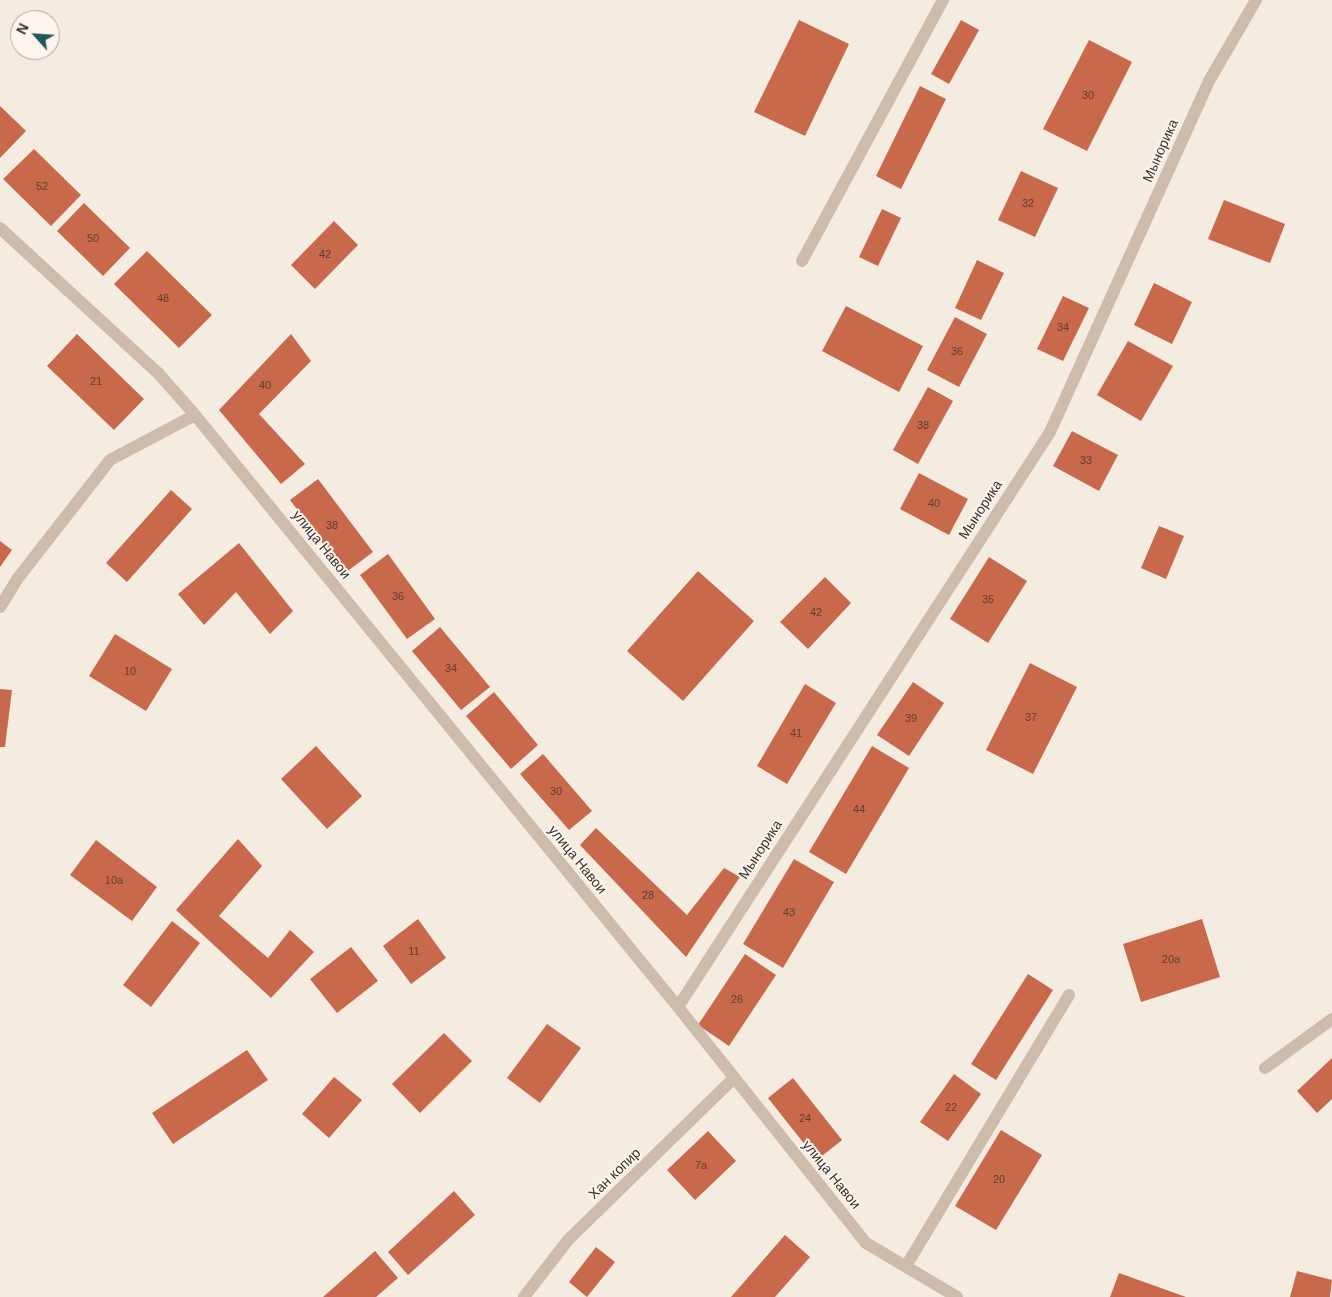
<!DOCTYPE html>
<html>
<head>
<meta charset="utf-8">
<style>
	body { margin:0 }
	#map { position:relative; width:1332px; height:1297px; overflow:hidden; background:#f4ebe1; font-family:Helvetica,sans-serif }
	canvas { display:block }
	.north { position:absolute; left:10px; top:10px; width:50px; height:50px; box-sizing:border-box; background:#fbf5ee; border:1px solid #aea6a0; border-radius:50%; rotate:296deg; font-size:14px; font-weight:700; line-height:20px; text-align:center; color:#3b302b }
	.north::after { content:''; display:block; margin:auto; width:18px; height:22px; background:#1f5a5e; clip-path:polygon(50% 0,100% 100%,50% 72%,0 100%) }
</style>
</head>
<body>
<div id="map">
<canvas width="1332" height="1297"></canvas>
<div class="north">N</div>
</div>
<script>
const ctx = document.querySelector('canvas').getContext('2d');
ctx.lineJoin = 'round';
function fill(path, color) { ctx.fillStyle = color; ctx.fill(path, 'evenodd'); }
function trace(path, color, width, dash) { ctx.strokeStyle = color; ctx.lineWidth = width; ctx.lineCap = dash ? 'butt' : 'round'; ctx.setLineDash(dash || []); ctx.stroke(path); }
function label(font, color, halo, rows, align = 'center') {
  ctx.font = font + ' Helvetica,sans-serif'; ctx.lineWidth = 4; ctx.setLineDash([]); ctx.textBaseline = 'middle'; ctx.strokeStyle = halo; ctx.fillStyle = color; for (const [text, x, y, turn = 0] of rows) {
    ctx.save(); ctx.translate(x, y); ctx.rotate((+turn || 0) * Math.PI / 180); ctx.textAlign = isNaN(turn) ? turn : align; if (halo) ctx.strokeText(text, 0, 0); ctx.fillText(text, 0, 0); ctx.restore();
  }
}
fill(new Path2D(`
	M799,20L849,44L805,136L754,112Z
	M961,20L979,30L949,84L931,74Z
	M1089,40L1132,62L1087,151L1043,129Z
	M920,86L946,99L901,189L876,176Z
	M0,106L26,131L0,158Z
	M34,149L81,195L51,226L3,179Z
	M1021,171L1058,188L1035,237L998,220Z
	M1224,200L1285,224L1270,263L1208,239Z
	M84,203L130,248L103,276L57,231Z
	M882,209L901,218L878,266L859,257Z
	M334,221L358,245L315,289L291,265Z
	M147,251L212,315L179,348L114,284Z
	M977,260L1004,273L981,320L955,308Z
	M1154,283L1192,302L1172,344L1134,325Z
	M1063,296L1089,308L1063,361L1037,349Z
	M846,306L923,346L899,392L822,351Z
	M955,317L987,334L959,387L927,370Z
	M77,334L144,399L114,430L47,366Z
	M291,334L311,361L259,414L305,464L281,484L219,410Z
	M1128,341L1173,366L1141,421L1097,395Z
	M928,387L953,401L918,464L893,450Z
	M1072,431L1118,455L1099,491L1053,466Z
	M919,473L968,499L949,535L900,509Z
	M318,479L373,552L345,573L290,500Z
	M171,490L192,509L127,582L106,563Z
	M1159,526L1184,536L1166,579L1141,568Z
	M0,541L12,550L0,567Z
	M239,543L293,611L270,634L236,592L204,625L178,594Z
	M388,554L435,619L407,639L360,575Z
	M989,557L1027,581L988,643L950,619Z
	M698,571L754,621L683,701L627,651Z
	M825,577L851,603L808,649L780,622Z
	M440,627L490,687L461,710L412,651Z
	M115,634L172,669L146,711L89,676Z
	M1030,663L1077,687L1033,774L986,750Z
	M913,682L944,703L909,756L877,735Z
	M805,684L836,703L787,784L757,766Z
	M0,689L12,690L5,747H0Z
	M494,692L538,745L511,769L466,716Z
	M316,746L362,796L327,829L281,779Z
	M872,746L909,768L846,874L809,852Z
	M543,754L592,811L569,830L520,774Z
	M596,828L687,915L724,868L740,877L686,957L580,845Z
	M238,839L262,866L219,916L268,958L290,930L314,952L271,998L176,910Z
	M96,840L157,887L132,921L70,875Z
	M794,859L834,882L783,968L743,944Z
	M418,919L446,958L411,984L383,946Z
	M1202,919L1220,977L1141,1002L1123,944Z
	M172,921L200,943L151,1007L123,985Z
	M351,947L378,981L337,1013L310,979Z
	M745,954L776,975L729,1046L698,1025Z
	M1028,974L1053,990L996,1080L971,1064Z
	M547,1024L581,1048L540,1103L507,1078Z
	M444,1033L472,1061L420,1113L392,1084Z
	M247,1050L268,1080L173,1144L152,1113Z
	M1332,1058V1099L1317,1113L1297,1091Z
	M954,1074L981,1094L948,1141L920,1122Z
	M334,1077L362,1100L329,1138L302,1114Z
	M793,1078L842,1140L817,1160L768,1098Z
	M1001,1130L1042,1155L996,1230L955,1206Z
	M708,1131L736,1161L695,1200L667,1170Z
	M454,1191L475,1215L408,1275L388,1252Z
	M785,1235L810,1257L775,1297H731Z
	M596,1247L615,1262L587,1297L569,1282Z
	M375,1251L398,1278L376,1297H323Z
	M1297,1271L1332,1280L1330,1297H1290Z
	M1119,1273L1186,1297H1110Z`), '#c8694b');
trace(new Path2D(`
	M0,228L159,374L195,415L678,1007L866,1243L957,1297
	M802,261L943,0
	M0,607L18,578L110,460L195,415
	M678,1007L1050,432L1209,81L1256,0
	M1265,1068L1332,1019
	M906,1266L1069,995
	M524,1297L568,1240L734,1078`), '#cdbbac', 12);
label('11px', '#5e3e33', null, [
	["30",1088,96],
	["52",42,187],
	["32",1028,204],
	["50",93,239],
	["42",325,255],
	["48",163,299],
	["34",1063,328],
	["36",957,352],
	["21",96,382],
	["40",265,386],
	["38",923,426],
	["33",1086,461],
	["40",934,504],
	["38",332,526],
	["36",398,597],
	["35",988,600],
	["42",816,613],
	["34",451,669],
	["10",130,672],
	["37",1031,718],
	["39",911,719],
	["41",796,734],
	["30",556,792],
	["44",859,810],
	["10а",114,881],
	["28",648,896],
	["43",789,913],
	["11",414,952],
	["20а",1171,960],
	["26",737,1000],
	["22",951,1108],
	["24",805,1119],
	["7а",701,1166],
	["20",999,1180]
]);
label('14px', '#3b302b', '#fbf5ee', [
	["Мынорика",1161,151,-66],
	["Мынорика",981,510,-57],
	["улица Навои",321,545,51],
	["Мынорика",761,850,-57],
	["улица Навои",577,860,51],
	["Хан копир",615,1174,-44],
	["улица Навои",831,1175,51]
]);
</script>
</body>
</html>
